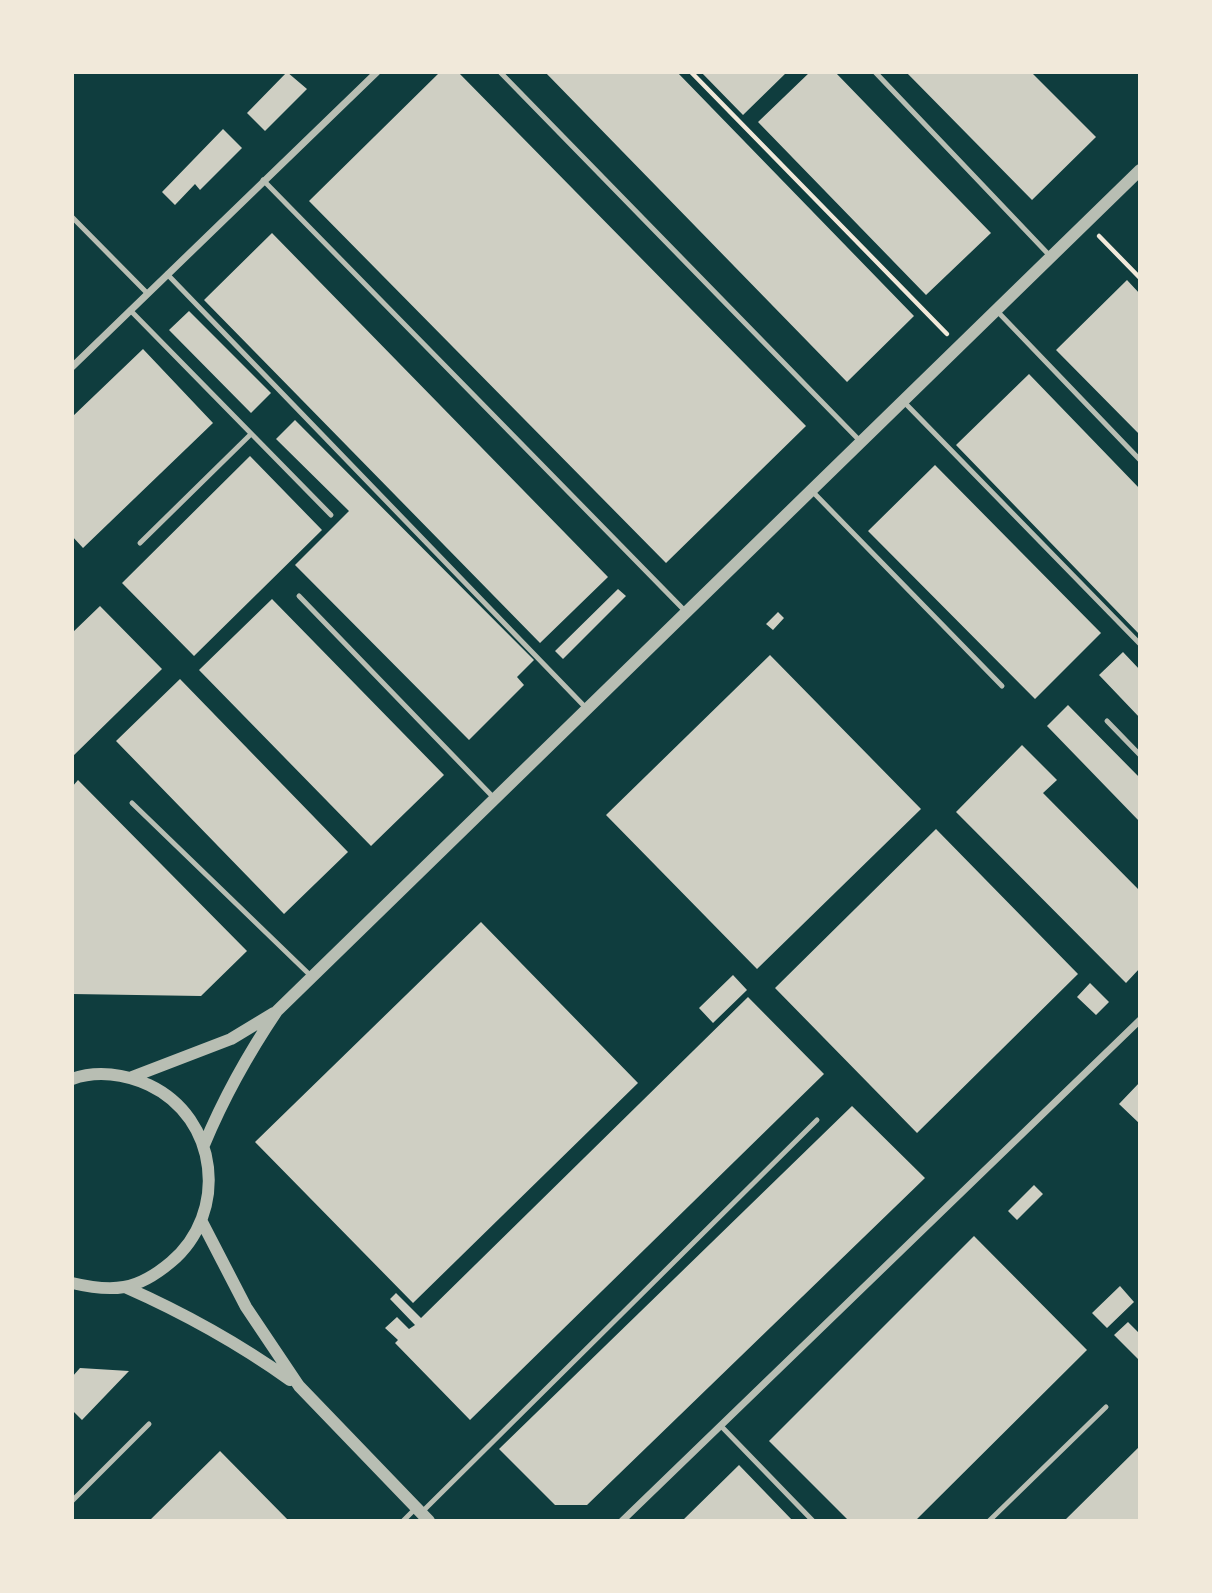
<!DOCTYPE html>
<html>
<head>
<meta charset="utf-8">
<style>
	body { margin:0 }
	#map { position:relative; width:1212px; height:1593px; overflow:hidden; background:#0f3d3e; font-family:Bitter,serif }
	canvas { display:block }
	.frame { position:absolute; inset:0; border:74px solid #f1e9da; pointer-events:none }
</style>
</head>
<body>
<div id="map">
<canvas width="1212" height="1593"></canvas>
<div class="frame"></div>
</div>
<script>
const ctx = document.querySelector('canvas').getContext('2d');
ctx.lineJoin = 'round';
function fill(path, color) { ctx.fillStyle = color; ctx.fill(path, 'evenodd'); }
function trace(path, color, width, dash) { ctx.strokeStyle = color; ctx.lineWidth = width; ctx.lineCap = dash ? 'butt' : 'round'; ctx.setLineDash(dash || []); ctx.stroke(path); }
fill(new Path2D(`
	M287,72L307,89L265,131L247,113Z
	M440,72H458L806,426L666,563L309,201Z
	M545,72H677L914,316L847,382Z
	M701,72H787L743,115Z
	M810,72H835L991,233L926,295L758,122Z
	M906,72H1031L1096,137L1032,200Z
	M223,129L242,148L200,190L195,184L175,205L162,192Z
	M272,233L608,577L540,643L204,300Z
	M1127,280L1140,294V435L1056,350Z
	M189,311L271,393L251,413L169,330Z
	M143,349L213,423L83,548L72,536V417Z
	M1029,374L1140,489V635L956,445Z
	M295,420L534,660L517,677L524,685L469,740L295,565L349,511L276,439Z
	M250,456L322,530L194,656L122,583Z
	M935,465L1101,633L1035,699L868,531Z
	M618,589L626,596L563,659L555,651Z
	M272,599L444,775L371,846L199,670Z
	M100,606L162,669L72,757V633Z
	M778,612L784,618L773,630L766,624Z
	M1123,652L1140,670V718L1099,675Z
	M770,655L921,809L757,969L606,815Z
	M180,679L348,852L284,914L116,741Z
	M1068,705L1140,778V822L1047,726Z
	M1022,745L1057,780L1043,793L1140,891V968L1126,983L956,812Z
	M78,780L247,951L201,996L72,994V787Z
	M936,829L1078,974L917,1133L775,988Z
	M481,922L638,1083L413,1303L255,1142Z
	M733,975L747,990L713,1023L699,1008Z
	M1090,983L1109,1002L1096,1015L1077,997Z
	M748,997L824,1074L470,1420L395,1343L398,1340L385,1328L397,1317L409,1329L415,1325L390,1299L396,1293L421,1318Z
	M1140,1082V1124L1119,1104Z
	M852,1106L925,1178L587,1505H555L499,1449Z
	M1034,1185L1043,1194L1017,1220L1008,1211Z
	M974,1236L1087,1350L915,1521H849L769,1441Z
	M1120,1286L1134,1302L1107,1328L1092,1313Z
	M1128,1322L1140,1334V1361L1114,1335Z
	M80,1368L129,1371L82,1420L72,1410V1377Z
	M1140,1446V1521H1064Z
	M220,1451L289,1521H149Z
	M739,1465L793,1521H682Z`), '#cfcfc3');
trace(new Path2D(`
	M691,72L947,334
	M1099,236L1140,278`), '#f1e9da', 4.5);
trace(new Path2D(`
	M500,72L861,442
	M875,72L1051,257
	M263,180L686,612
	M72,217L147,293
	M167,274L587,709
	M130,310L331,515
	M997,311L1140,460
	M903,401L1140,644
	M811,490L1002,686
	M140,543L251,434
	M299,596L494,798
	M1107,721L1140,755
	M132,803L312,977
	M721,1426L813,1521
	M72,1501L149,1424
	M422,1512L817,1120
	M403,1521L416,1508
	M989,1521L1106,1407`), '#b8beb3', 5);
trace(new Path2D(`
	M72,367L377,72
	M622,1521L1140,1020`), '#b8beb3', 7);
trace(new Path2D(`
	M132,1077L231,1039L274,1013
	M72,1079C97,1070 125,1074 149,1085C219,1118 229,1213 171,1262C158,1273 141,1284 124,1287C107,1290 89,1287 72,1283
	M204,1145C224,1097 248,1054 277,1011L1140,170
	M202,1222L246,1307L299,1386L429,1521
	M125,1287C184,1313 238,1343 290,1380`), '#b8beb3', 12);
</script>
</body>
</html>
